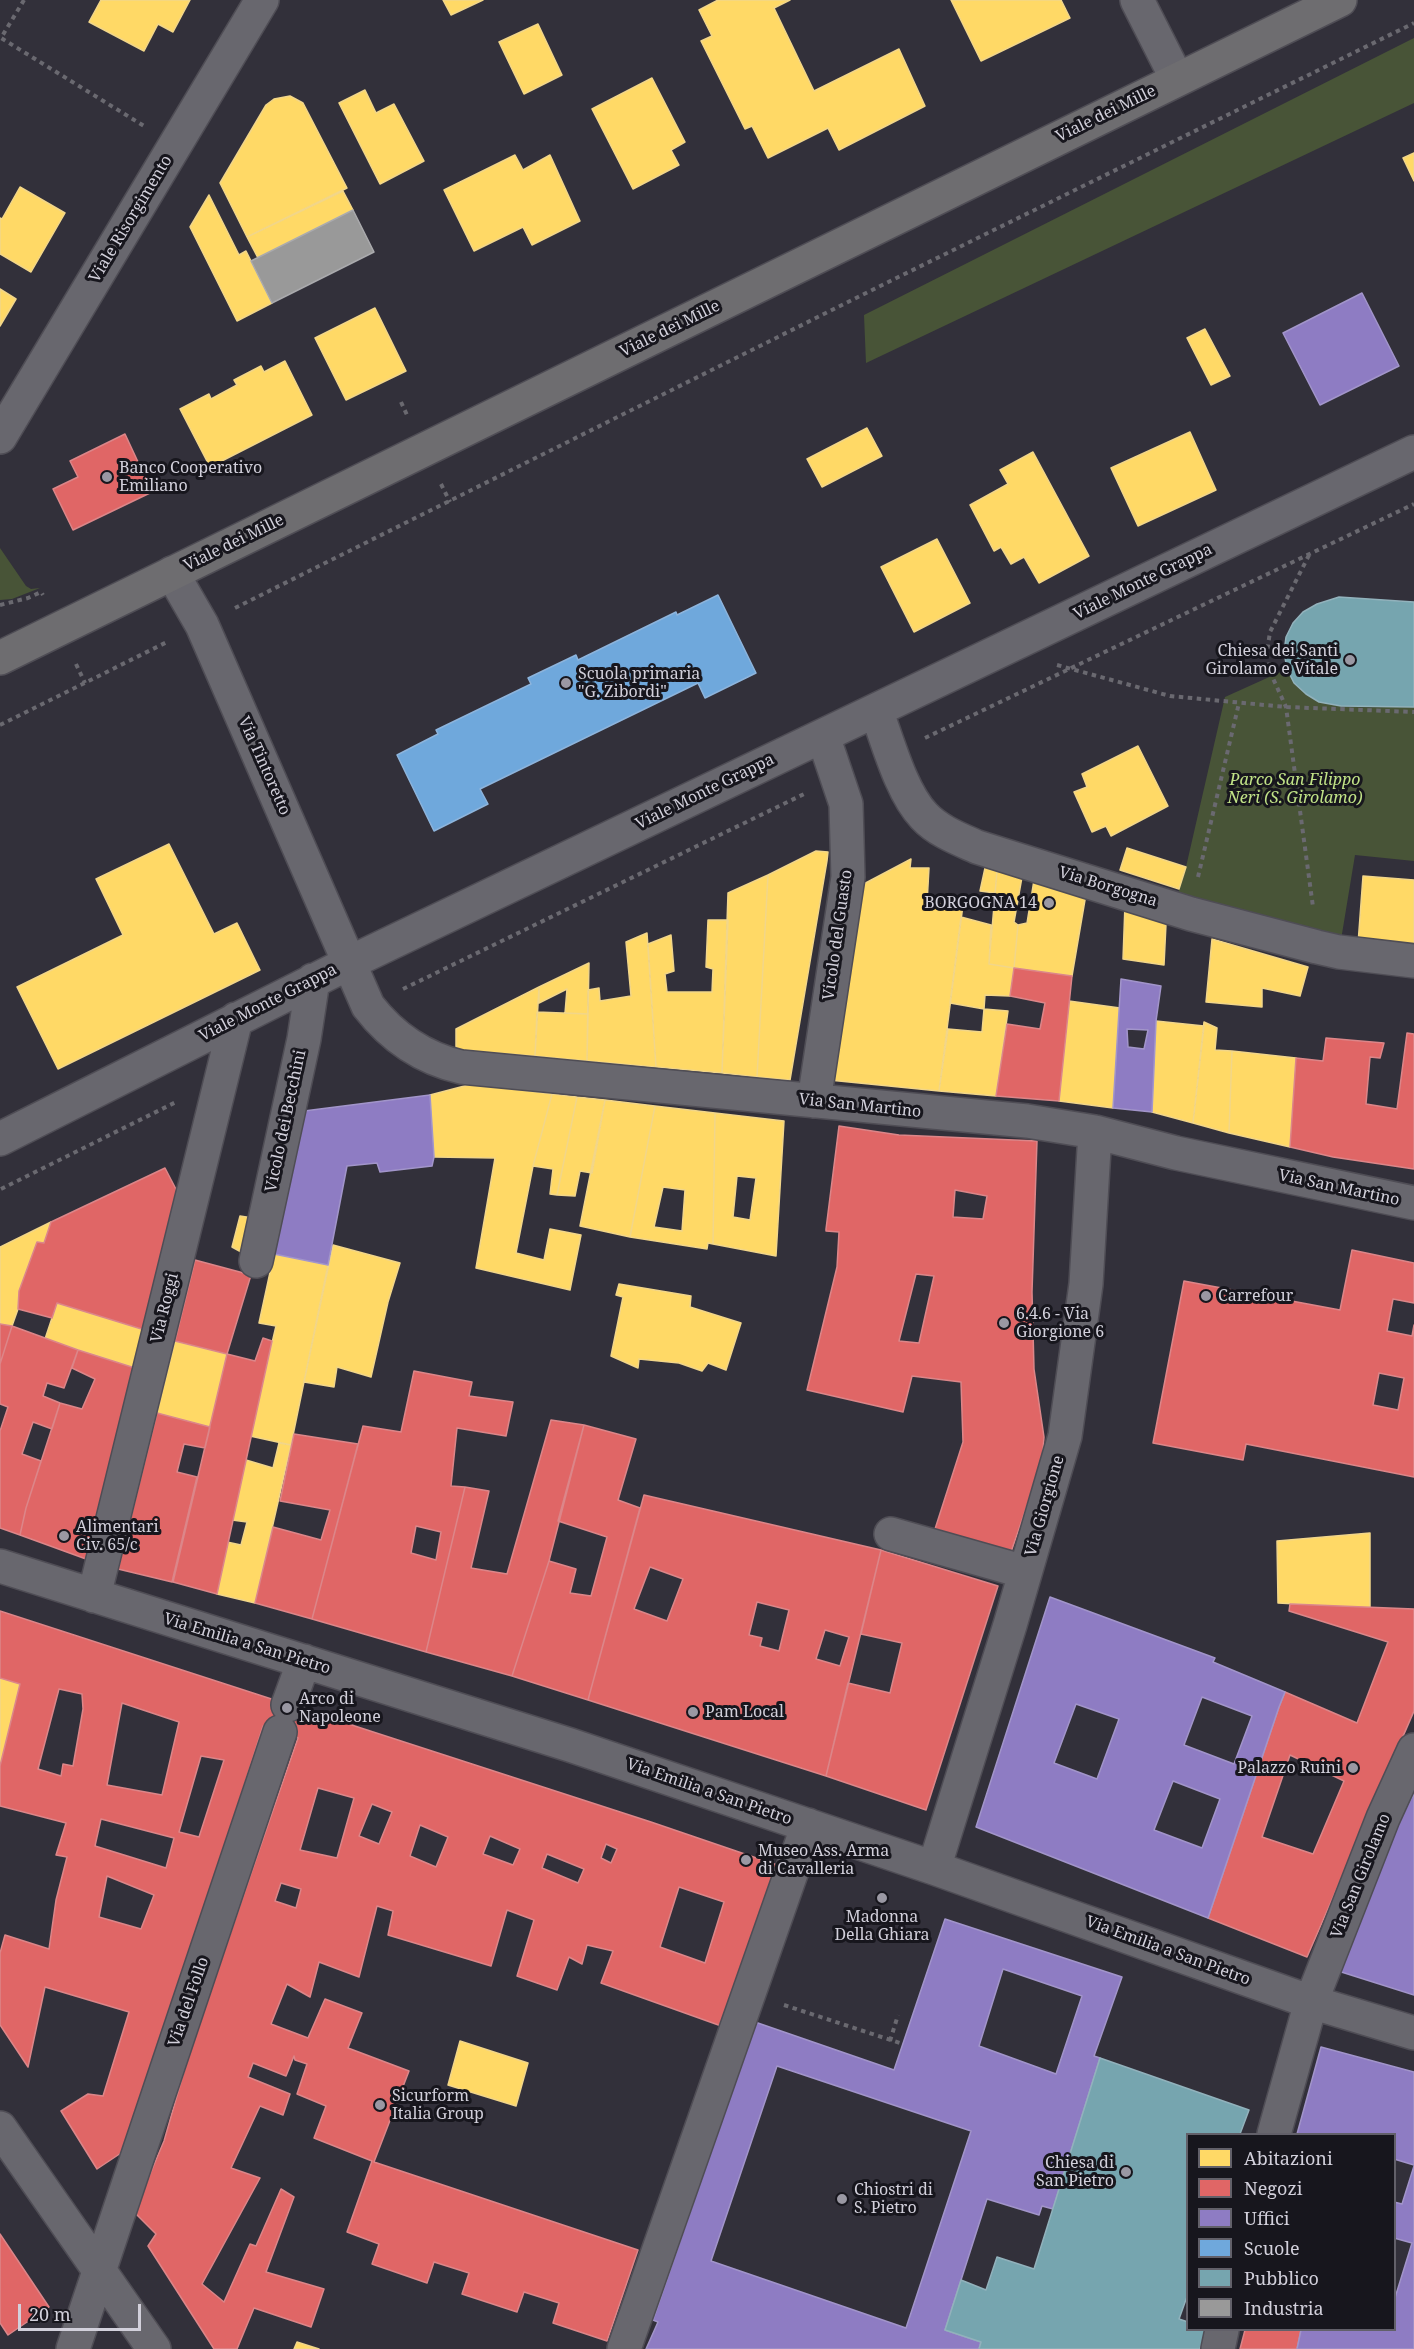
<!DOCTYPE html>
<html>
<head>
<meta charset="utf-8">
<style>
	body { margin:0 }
	#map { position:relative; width:1414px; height:2349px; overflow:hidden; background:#32303a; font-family:"Noto Serif",serif }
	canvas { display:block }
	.legend { position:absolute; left:1186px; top:2133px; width:210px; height:198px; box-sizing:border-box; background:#17161d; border:2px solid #626069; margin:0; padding:8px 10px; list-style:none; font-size:18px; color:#d2d0db }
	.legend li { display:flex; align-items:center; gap:12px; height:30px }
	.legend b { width:30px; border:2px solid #626069 }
	.scale { position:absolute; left:18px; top:2304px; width:123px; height:27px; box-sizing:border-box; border:3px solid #d2d0db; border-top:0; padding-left:8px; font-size:18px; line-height:21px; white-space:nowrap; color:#d2d0db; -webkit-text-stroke:4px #17161d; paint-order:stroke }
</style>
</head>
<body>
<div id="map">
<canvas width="1414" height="2349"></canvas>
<ul class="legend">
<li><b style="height:16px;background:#ffd966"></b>Abitazioni</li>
<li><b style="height:16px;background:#e06666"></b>Negozi</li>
<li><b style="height:16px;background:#8e7cc3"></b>Uffici</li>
<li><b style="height:16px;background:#6fa8dc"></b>Scuole</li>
<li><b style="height:16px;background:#76a5af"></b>Pubblico</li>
<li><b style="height:16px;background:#999"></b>Industria</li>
</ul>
<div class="scale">20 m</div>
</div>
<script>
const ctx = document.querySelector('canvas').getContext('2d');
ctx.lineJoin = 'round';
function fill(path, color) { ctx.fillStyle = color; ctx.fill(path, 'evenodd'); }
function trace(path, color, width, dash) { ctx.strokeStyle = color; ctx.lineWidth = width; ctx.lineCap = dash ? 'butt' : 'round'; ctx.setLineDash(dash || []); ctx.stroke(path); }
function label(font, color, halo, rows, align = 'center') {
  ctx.font = font + ' "Noto Serif",serif'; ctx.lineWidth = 6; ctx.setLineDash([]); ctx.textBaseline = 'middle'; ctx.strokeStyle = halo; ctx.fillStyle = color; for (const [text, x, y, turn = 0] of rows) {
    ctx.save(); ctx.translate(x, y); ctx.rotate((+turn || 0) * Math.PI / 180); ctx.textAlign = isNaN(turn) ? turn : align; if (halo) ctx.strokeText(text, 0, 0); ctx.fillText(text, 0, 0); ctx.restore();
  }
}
fill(new Path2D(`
	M1414,38V103L866,363L864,315Z
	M0,548L26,586L31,589L40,588L12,599L0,600Z
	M1287,669C1313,719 1365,705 1414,707V861L1355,855L1339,952L1177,910L1179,889L1186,867L1225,697Z`), '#485437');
const homes = new Path2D(`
	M101,0H190L173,32L158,24L144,51L89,22Z
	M443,0H483L451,15Z
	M718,0H790L774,8L814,91L899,49L925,106L839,150L828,128L768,158L752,126L745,129L701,41L712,36L699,10Z
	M951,0H1061L1070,18L981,61Z
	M538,24L562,75L524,94L499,42Z
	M652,78L685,142L671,150L679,165L633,189L592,109Z
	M365,90L376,113L394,104L424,161L380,184L339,103Z
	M290,96L303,103L347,188L247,237L220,183L266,105L274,99Z
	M1414,153V181L1403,158Z
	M515,155L523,170L550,155L580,221L532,245L523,227L474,251L444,190Z
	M20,187L65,213L31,272L0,254V218L2,219Z
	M343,191L353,210L258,258L247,237Z
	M209,195L239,255L246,251L272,303L237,321L190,227Z
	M0,289L16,299L0,326Z
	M375,308L406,371L346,400L315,338Z
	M1205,329L1230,376L1211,385L1187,338Z
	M285,361L312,415L210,467L180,409L209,394L211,399L237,385L234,380L261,366L264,372Z
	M867,428L882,456L822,487L807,459Z
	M1190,432L1216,490L1138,526L1111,468Z
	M1033,452L1089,556L1039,583L1024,557L1011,564L1001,547L994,551L970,505L1008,484L1000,470Z
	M937,539L970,603L914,632L881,567Z
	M1138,746L1168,806L1111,836L1106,826L1092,832L1074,792L1087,787L1082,774Z
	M169,844L214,934L237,923L260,970L58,1069L17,987L123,935L96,879Z
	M1127,848L1186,867L1179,889L1120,870Z
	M816,851L828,852L827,861L790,1080L757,1077L768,875Z
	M911,859L910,868H929L927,903L963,905L939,1091L829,1080L858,887Z
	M985,868L997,871L995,893L980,891Z
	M997,871L1022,877L1014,922L1018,925L1014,968L989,964Z
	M768,875L757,1077L722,1073L728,893Z
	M1363,876L1414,880V949L1358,944Z
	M1034,880L1086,894L1072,976L1014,968L1018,925L1027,923Z
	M1125,904L1166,924L1164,965L1123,959Z
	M961,917L991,925L989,964L1014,968L1010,996L985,995L984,1009L950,1003Z
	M708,920H728L722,1073L656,1067L648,944L671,935L674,971L665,974L667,992H712L713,969L706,967Z
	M647,933L656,1067L587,1061L588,990L599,988L600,1001L631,996L626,942Z
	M1212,939L1308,967L1300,996L1262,988V1007L1206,1002Z
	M589,963L588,1014L565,1013L567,989L539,1003V987Z
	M539,987L535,1056L456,1050V1029Z
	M1069,1001L1120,1008L1113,1108L1059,1101Z
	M984,1009L1008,1011L996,1096L939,1091L948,1029L982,1032Z
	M537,1012L588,1014L587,1061L535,1056Z
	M1156,1021L1204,1026L1193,1123L1152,1112Z
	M1204,1022L1217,1028L1215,1050L1232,1051L1229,1133L1193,1123Z
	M1232,1051L1296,1058L1290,1147L1229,1133Z
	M472,1084L552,1094L533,1166L516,1253L544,1260L550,1229L581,1235L570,1290L476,1268L495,1158L434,1157L430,1095Z
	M552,1094L577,1097L557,1195L550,1194L553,1169L533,1166Z
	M577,1097L605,1100L592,1173L580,1171L575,1196L557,1195Z
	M605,1100L655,1106L630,1237L580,1226Z
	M655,1106L715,1113L713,1244L708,1243L707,1249L630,1237ZM663,1187L685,1190L682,1231L654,1227Z
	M715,1113L784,1121L776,1256L713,1244ZM737,1176L756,1178L750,1220L733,1217Z
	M240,1216L253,1218L243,1253L232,1247Z
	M51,1222L44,1243L37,1242L19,1291L18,1309L12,1326L0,1324V1247Z
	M333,1245L400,1263L388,1302L371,1377L337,1367L334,1387L304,1382Z
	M274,1254L328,1265L291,1445L250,1436L276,1326L259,1323Z
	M619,1284L691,1296L690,1307L741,1323L726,1370L708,1363L702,1371L679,1363L639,1359L638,1368L611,1356L623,1297L616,1295Z
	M57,1303L148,1331L138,1369L45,1339Z
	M175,1341L227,1354L210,1427L157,1413Z
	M279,1443L291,1445L255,1603L217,1594L227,1542L241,1545L247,1522L232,1520L246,1460L273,1468Z
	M1370,1533V1608L1278,1603L1277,1541Z
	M0,1678L20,1684L0,1766Z
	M460,2041L528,2063L516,2106L448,2085Z
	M297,2342L319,2349H294Z`);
fill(homes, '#ffd966');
trace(homes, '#f2d689', 1.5);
const shops = new Path2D(`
	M125,434L152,492L73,530L53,489L78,477L70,461Z
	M1014,968L1072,976L1059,1101L996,1096L1007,1024L1040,1029L1045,1003L1010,996Z
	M1407,1033L1414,1034V1169L1333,1157L1290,1147L1296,1058L1323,1061L1326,1038L1384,1043L1380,1058L1370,1057L1366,1104L1397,1109Z
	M839,1126L899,1135L1037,1141L1032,1292L1034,1369L1044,1437L1042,1462L1011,1552L935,1529L963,1442L961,1382L912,1376L903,1412L807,1390L837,1267L839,1232L826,1231V1229ZM955,1190L987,1196L983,1219L953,1217ZM916,1274L934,1276L919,1343L899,1341Z
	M165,1168L179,1195L148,1331L57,1303L52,1318L18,1309L19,1291L37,1242L44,1243L51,1222Z
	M1352,1250L1414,1263V1303L1393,1299L1387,1331L1412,1336L1414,1325V1477L1246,1444L1243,1460L1153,1443L1184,1281L1340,1310ZM1379,1373L1404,1378L1398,1410L1373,1405Z
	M195,1260L251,1275L227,1354L175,1341Z
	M0,1324L12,1326L0,1364Z
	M12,1326L78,1350L64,1388L47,1383L43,1396L60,1403L52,1429L33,1422L22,1454L41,1461L26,1508L20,1535L0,1528V1431L8,1407L0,1404V1364Z
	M263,1338L272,1341L217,1594L173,1582L227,1354L255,1361Z
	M78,1350L138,1369L86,1559L20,1535L26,1508L60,1403L82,1409L95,1379L72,1368Z
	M414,1371L472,1382L469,1396L513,1402L506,1436L457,1428L451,1486L465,1487L426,1652L312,1619L363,1426L401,1432ZM416,1526L441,1532L436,1560L411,1553Z
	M157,1413L210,1427L205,1448L184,1444L177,1472L197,1477L172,1582L118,1569Z
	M551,1420L584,1425L549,1561L512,1676L426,1652L465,1487L489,1491L471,1568L507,1574Z
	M584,1425L636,1439L618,1500L640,1508L588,1700L512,1676L549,1561L576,1569L570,1593L591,1596L607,1537L558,1521Z
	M294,1434L358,1444L312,1619L255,1603L273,1527L321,1540L330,1510L280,1501Z
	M644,1495L881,1550L826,1776L588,1700ZM650,1567L683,1579L667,1621L634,1609ZM757,1602L789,1610L779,1651L760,1646L762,1638L749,1635ZM825,1630L849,1637L840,1666L816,1659Z
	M881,1550L998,1586L926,1810L826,1776L848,1683L890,1693L902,1643L861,1634Z
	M1290,1604L1414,1609V1711L1307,1957L1208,1918L1279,1707L1285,1692L1357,1723L1388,1642L1289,1611ZM1290,1755L1344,1781L1313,1854L1262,1837Z
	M0,1611L651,1822L780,1866L724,2027L601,1983L613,1951L587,1945L582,1964L569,1957L557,1990L517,1976L534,1920L507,1910L491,1966L388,1935L393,1911L377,1906L359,1977L319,1962L310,1997L287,1984L271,2024L308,2038L325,1999L362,2013L348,2048L409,2071L374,2162L638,2250L607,2341L553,2323L559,2303L524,2292L517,2312L462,2294L469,2273L434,2262L427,2283L372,2264L379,2244L347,2232L372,2161L314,2138L326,2106L297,2094L307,2064L295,2060L294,2056L286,2076L253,2063L248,2077L290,2094L283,2115L260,2106L231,2168L260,2178L202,2284L224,2302L250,2244L256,2246L281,2189L294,2197L266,2272L324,2289L311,2327L254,2308L237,2349H214L148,2246L156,2234L134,2212L164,2141L191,2047L298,1738L263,1726L184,1976L124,2151L97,2169L61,2111L88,2094L103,2096L129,2012L45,1987L28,2067L0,2025V1953L5,1935L49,1949L56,1900L67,1857L56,1855L66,1823L0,1806V1766L20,1684L0,1678ZM59,1689L82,1694L83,1709L73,1766L63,1764L61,1776L38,1769ZM122,1703L179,1722L162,1795L107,1785ZM201,1756L224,1760L199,1837L179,1832ZM318,1788L354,1798L337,1858L300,1850ZM372,1804L392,1812L379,1844L359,1836ZM101,1819L174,1838L166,1868L95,1846ZM420,1825L448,1837L436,1867L410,1856ZM490,1836L520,1849L513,1865L483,1854ZM606,1844L617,1849L611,1863L601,1858ZM547,1854L584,1869L578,1883L542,1868ZM107,1876L154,1895L141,1929L99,1917ZM281,1883L301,1889L296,1908L275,1901ZM679,1887L724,1902L705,1963L660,1947Z
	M0,2234L49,2307L8,2335L0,2323Z
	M1245,2330H1301L1297,2349H1240Z`);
fill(shops, '#e06666');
trace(shops, '#dc8689', 1.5);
const offices = new Path2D(`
	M1362,293L1399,366L1320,405L1283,333Z
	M1121,979L1161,986L1156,1021L1152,1112L1113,1108ZM1127,1029L1148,1030L1144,1049L1128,1047Z
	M430,1095L434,1157L432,1166L380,1172L377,1163L347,1166L328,1265L274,1254L304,1111Z
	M1050,1597L1215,1658L1213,1662L1285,1692L1279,1707L1208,1918L976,1827ZM1202,1697L1252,1716L1234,1764L1184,1745ZM1076,1704L1119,1719L1097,1779L1054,1763ZM1173,1781L1220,1799L1202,1848L1154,1830Z
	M1414,1793V1995L1335,1970L1366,1886Z
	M945,1919L1122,1977L1094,2056L1100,2058L1053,2209L1042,2206L1039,2215L987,2199L945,2330L981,2342L979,2349H646L658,2322L653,2320L755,2022L894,2070ZM1003,1969L1082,1996L1056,2074L979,2046ZM777,2066L971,2131L906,2328L711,2261Z
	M1321,2047L1414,2072V2165L1394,2159V2134H1297Z
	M1414,2166V2349H1297L1301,2330H1394V2301L1412,2243L1394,2238V2202L1402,2204Z`);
fill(offices, '#8e7cc3');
trace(offices, '#a295ca', 1.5);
const schools = new Path2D(`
	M718,595L756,673L705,698L698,683L480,789L488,804L434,831L397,755L438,734L436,730L531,684L528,678L576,655L578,660L676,612L677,615Z`);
fill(schools, '#6fa8dc');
trace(schools, '#8db4dc', 1.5);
const public = new Path2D(`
	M1339,597L1414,602V707L1341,706L1319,702L1306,694L1294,683L1287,669L1284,652L1286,637L1293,623L1303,612L1317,604Z
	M1100,2058L1249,2110L1240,2134H1188V2294L1179,2319L1188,2322V2330H1206L1200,2349H979L981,2342L945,2330L961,2280L986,2290L997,2257L1034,2269Z`);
fill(public, '#76a5af');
trace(public, '#92b2bc', 1.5);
const industry = new Path2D(`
	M353,210L374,252L272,303L251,261Z`);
fill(industry, '#999');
trace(industry, '#aaaaad', 1.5);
const minor = new Path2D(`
	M1137,0L1177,79
	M0,437L262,0
	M172,573L202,625L368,1006C392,1037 422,1058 461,1067L1027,1121L1095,1132L1176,1153L1414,1203
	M876,710C888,742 901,792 924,816C938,831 959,839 977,847L1191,914L1317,947L1339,952L1414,961
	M814,1101L848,877L846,804L823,736
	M0,1139L349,963L1414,452
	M256,1261L304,1039L313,980
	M891,1534L1025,1572
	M0,1566L570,1745L934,1868L1311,2002L1414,2033
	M94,1596L236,1019
	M288,1705L304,1661
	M934,1868L1010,1625L1065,1436L1086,1284L1095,1132
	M0,2128L154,2349
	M1274,2134L1311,2002L1383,1818L1414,1750
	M73,2349L280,1732
	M624,2349L808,1825
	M1218,2349L1222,2330`);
const major = new Path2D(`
	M0,658L1340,0`);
trace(minor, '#4f4d55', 36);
trace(major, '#4f4d55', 36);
trace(new Path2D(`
	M24,0L1,38L144,126
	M401,402L407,415
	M441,484L450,502
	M1309,555L1270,632L1267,652L1271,674L1286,707L1313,907
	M0,605L28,598L41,592L43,595
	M235,608L862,295L1414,23
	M76,664L85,683
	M1057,665L1170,696L1286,707L1414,712
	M0,725L169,641
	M925,738L1414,504
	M1198,877L1239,703
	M403,989L804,794
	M1,1189L176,1102
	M784,2005L903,2044
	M890,2041L898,2015`), '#6a6970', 4, [4.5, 4.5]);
trace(minor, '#68676e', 33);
trace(major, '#6e6d70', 33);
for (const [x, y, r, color] of [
	[107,477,6,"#9a98a3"],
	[1350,660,6,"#9a98a3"],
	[566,683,6,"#9a98a3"],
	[1049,903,6,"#9a98a3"],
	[1206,1296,6,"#9a98a3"],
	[1004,1323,6,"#9a98a3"],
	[64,1536,6,"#9a98a3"],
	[287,1708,6,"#9a98a3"],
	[693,1712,6,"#9a98a3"],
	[1353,1768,6,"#9a98a3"],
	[746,1860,6,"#9a98a3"],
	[882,1898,6,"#9a98a3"],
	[380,2105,6,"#9a98a3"],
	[1126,2172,6,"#9a98a3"],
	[842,2199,6,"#9a98a3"]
]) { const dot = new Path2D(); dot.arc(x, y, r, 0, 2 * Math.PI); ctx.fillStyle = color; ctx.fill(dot); trace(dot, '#17161d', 2); }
label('16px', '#d2d0db', '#17161d', [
	["Viale dei Mille",1106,114,-26],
	["Viale Risorgimento",131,219,-59],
	["Viale dei Mille",670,329,-26],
	["Viale dei Mille",234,543,-26],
	["Viale Monte Grappa",1143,582,-26],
	["Via Tintoretto",264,766,66],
	["Viale Monte Grappa",705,792,-26],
	["Via Borgogna",1108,887,17],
	["Vicolo del Guasto",838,935,-82],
	["Viale Monte Grappa",268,1003,-27],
	["Via San Martino",860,1106,6],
	["Vicolo dei Becchini",286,1121,-78],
	["Via San Martino",1339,1188,12],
	["Via Roggi",165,1308,-76],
	["Via Giorgione",1045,1506,-74],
	["Via Emilia a San Pietro",247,1644,17],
	["Via Emilia a San Pietro",709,1792,19],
	["Via San Girolamo",1361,1876,-68],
	["Via Emilia a San Pietro",1168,1951,20],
	["Via del Follo",189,2002,-71]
]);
label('16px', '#d2d0db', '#17161d', [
	["Banco Cooperativo",119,468],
	["Emiliano",119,486],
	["Chiesa dei Santi",1338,651,"right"],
	["Girolamo e Vitale",1338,669,"right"],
	["Scuola primaria",578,674],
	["\"G. Zibordi\"",578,692],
	["BORGOGNA 14",1037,903,"right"],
	["Carrefour",1218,1296],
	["6.4.6 - Via",1016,1314],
	["Giorgione 6",1016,1332],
	["Alimentari",76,1527],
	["Civ. 65/c",76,1545],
	["Arco di",299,1699],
	["Napoleone",299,1717],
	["Pam Local",705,1712],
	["Palazzo Ruini",1341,1768,"right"],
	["Museo Ass. Arma",758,1851],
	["di Cavalleria",758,1869],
	["Madonna",882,1917,"center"],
	["Della Ghiara",882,1935,"center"],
	["Sicurform",392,2096],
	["Italia Group",392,2114],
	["Chiesa di",1114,2163,"right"],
	["San Pietro",1114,2181,"right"],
	["Chiostri di",854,2190],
	["S. Pietro",854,2208]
], 'left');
label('italic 16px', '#c1e387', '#17161d', [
	["Parco San Filippo",1295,780],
	["Neri (S. Girolamo)",1295,798]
]);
</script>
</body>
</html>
